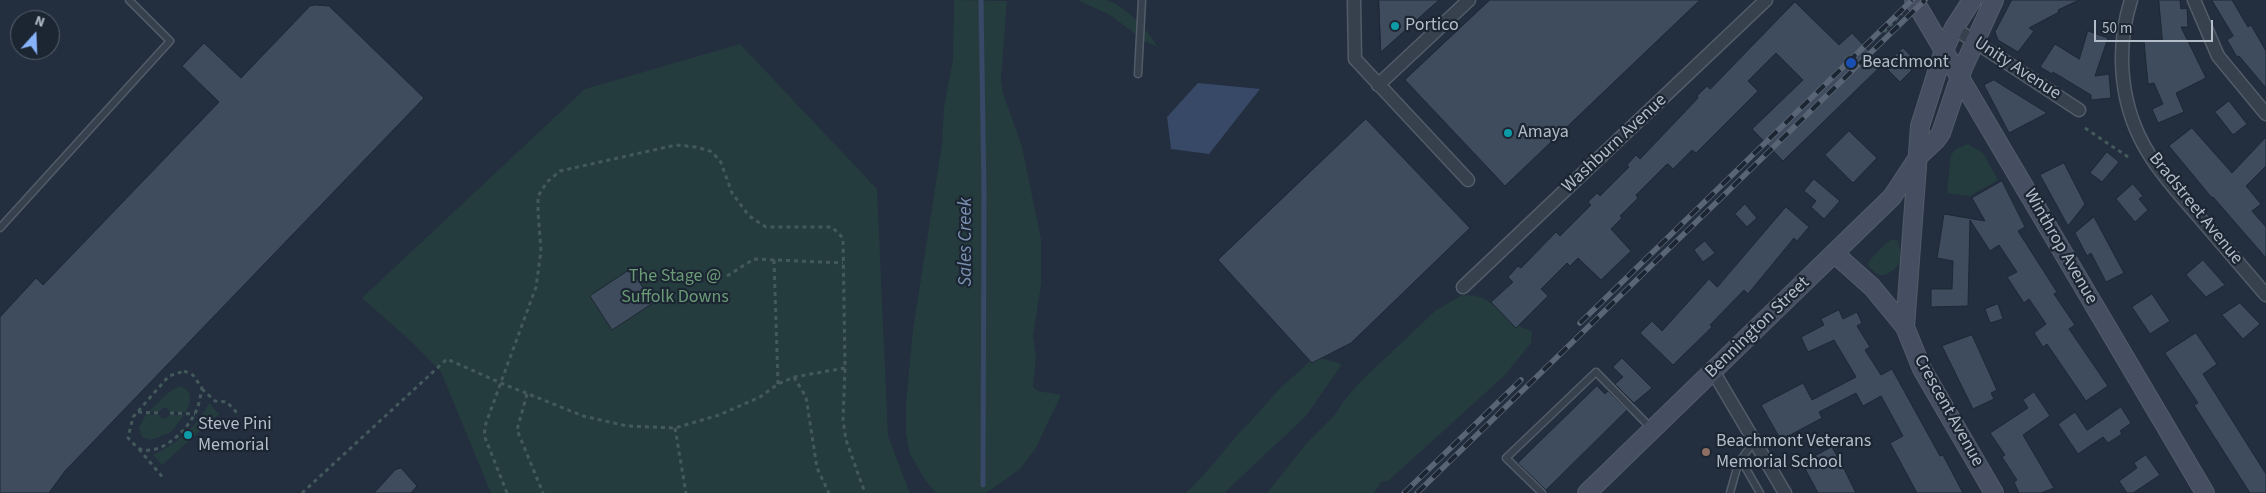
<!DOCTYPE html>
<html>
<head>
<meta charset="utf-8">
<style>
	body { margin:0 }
	#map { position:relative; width:2266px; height:493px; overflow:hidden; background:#232e3e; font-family:"Source Sans 3",sans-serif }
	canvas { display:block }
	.north { position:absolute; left:10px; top:10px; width:50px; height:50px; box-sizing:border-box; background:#1c2633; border:1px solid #58626f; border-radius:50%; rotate:20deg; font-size:14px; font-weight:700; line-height:20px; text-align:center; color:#b3bcc9 }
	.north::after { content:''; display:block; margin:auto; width:18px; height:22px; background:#88b2fa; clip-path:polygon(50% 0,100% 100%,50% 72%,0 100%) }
	.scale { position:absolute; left:2094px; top:20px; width:119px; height:22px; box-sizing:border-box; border:2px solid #b3bcc9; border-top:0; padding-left:6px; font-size:15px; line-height:18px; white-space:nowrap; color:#b3bcc9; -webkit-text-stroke:4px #1c2633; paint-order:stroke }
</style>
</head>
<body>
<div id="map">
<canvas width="2266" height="493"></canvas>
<div class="north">N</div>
<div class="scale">50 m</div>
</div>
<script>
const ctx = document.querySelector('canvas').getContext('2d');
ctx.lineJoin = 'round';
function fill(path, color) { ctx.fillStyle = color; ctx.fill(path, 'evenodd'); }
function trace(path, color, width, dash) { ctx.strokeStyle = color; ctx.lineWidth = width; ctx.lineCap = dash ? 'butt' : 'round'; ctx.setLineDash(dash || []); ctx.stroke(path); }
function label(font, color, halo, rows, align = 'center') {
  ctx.font = font + ' "Source Sans 3",sans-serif'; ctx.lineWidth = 4.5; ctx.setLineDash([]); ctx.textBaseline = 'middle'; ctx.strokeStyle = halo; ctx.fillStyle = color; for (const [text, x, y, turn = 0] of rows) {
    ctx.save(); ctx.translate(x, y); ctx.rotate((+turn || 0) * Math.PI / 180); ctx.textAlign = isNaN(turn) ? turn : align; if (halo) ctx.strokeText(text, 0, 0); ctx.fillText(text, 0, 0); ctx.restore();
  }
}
fill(new Path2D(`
	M954,0L1007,1L1001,79L1003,93L1022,147L1041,239V284L1033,336L1036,358L1033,387L1038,391L1061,395L1036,448L1020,469L986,493H936L925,480L910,454L906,434V402L913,330L933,202L942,144L944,108L953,59Z
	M1078,0C1087,0 1098,0 1106,0C1125,5 1148,31 1158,47L1146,42L1110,15Z
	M740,44L877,189L888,436L910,493H491L441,372L414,344L362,298L585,89Z
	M1968,144L1983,153L1998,180L1970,196L1947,193L1951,155L1956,149Z
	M1893,239L1898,241C1899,246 1901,252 1901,257C1900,266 1889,276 1881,275C1875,274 1872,269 1868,265L1869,261L1886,243Z
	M1462,295C1492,294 1496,311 1518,325C1522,328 1528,329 1532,332L1531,343L1504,376L1388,481L1381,482L1374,493H1267L1306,444L1335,415L1343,402L1360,382L1435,311Z
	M1313,356L1342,364L1306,416L1224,493H1186C1207,473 1221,454 1239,433C1251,421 1262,409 1273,396C1285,381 1302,372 1313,356Z
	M180,386C194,391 191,401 186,412H170L167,408H163L159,412L149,411L169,392Z
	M209,403L219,414L162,465L153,455C179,442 195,428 209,403Z
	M146,414L159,415L162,418H167L170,415H184L171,432L151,440L142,437L139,428Z`), '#253c3f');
fill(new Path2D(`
	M1198,83L1260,89L1209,154L1171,149L1167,117Z`), '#374966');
trace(new Path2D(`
	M981,0L984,193L983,485`), '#374966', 5);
const building = new Path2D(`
	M1379,0H1439L1381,52Z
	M1490,0H1700L1505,186L1405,80Z
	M2012,0H2079L2058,10L2059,12L2029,28L2034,31L2018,52L1998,40L1995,32Z
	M2159,0H2180L2181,9L2187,8L2188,27H2181L2206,78L2176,93L2184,112L2158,123L2152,109L2163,104L2154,83L2148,84L2144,41L2162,40Z
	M2212,0H2232L2248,27L2251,25L2266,51V88L2239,56L2237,57L2227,40L2233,36Z
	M1795,2L1839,45L1852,33L1882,65L1783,161L1752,129L1803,80L1776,53L1748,81L1758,91L1696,153L1692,150L1673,169L1668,164L1666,165L1636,195L1638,198L1620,216L1622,218L1611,229L1631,251L1601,280L1578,258L1570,266L1567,263L1541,289L1548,296L1516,328L1491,302L1513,282L1508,277L1518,266L1521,268L1556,232L1560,236L1591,205L1588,202L1597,193L1600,196L1629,167L1627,165L1636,155L1640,159L1698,98L1697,96L1707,86L1710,89Z
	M316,5L329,6L424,98L65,471L49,493H0V317L36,278L43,285L219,102L182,66L204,43L241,78L310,6Z
	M2088,31L2108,38L2095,76L2109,74L2111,98L2091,100V95L2053,72L2052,74L2040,67L2055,44L2079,59Z
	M1903,48L1916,61L1909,67L1912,70L1900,82L1884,66Z
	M1994,80L2047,113L2009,133L1984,85Z
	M2229,101L2247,124L2233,135L2215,112Z
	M1366,119L1470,228L1351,343L1312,363L1218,260Z
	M2192,128L2232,173L2266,137V166L2246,186L2261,204L2252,211L2266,227V258L2213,197L2212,198L2169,146Z
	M1849,131L1877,158L1853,183L1825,155Z
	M2107,152L2119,162L2102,182L2090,173Z
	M2064,163L2085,204L2068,226L2040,175Z
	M1814,179L1840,201L1824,219L1811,207L1816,201L1804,191Z
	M2002,181L2025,227L2018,231L2057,292L2054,294L2075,325L2069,329L2108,386L2086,401L2047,344L2043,347L2034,333L2046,324L2029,299L2024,303L2007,277L2017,272L1999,245L1990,251L1970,220L1968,306L1931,307V289H1952L1953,261L1937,258L1944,214L1985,221L1972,198Z
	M2133,184L2143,196L2139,199L2148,210L2135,222L2116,199Z
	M1745,204L1757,218L1747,227L1735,214Z
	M1786,207L1809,227L1797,241L1794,238L1748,294L1744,290L1710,325L1712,327L1673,365L1640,333L1652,321L1662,331L1709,279L1717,287Z
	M2094,217L2124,273L2106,282L2091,253L2087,256L2075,233Z
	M1705,241L1715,253L1703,262L1694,250Z
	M2203,260L2225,285L2206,297L2186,275Z
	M631,269L653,303L612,330L590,296Z
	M2152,294L2170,321L2150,334L2132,307Z
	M2240,303L2260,324L2243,339L2222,315Z
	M1998,304L2003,319L1990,323L1985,309Z
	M1839,310L1843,319L1857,312L1862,323L1857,326L1870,347L1865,350L1881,375L1892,369L1940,456L1943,455L1963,493H1917L1890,443L1903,436L1881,396L1863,406L1856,393L1819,412L1822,418L1781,440L1761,405L1803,383L1812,400L1856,377L1834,340L1808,352L1801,337L1824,325L1821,319Z
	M2196,333L2217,364L2203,374L2266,474V493H2250L2194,405L2198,403L2165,353Z
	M1972,335L1997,390L1991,393L1994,399L1973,409L1942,346Z
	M1622,358L1652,388L1634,403L1615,384L1623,377L1613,367Z
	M1597,386L1605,394L1608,391L1627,410L1546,490L1518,463Z
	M2034,392L2050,416L2023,435L2054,488L2041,493H2019L2014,482L2017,480L2002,457L2005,455L1990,433L2028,408L2023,400Z
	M2121,407L2131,423L2120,431L2122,434L2108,443L2103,437L2078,454L2058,424L2075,412L2087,430Z
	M1832,447L1842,465L1856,493H1818L1802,463Z
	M2146,455L2160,475L2133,493H2127L2119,481L2137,468L2134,463Z
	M401,468L417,486L411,493H374L395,470Z`);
fill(building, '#3f4c5e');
trace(building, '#1e2835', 1);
const lane = new Path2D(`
	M1138,74L1142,0
	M0,228L170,41L129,0
	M1741,460L1760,493
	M1542,493L1506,458L1596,372L1651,428
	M1730,493L1738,464L1754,441`);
const street = new Path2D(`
	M1354,0L1355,59L1468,180
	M2131,0C2115,51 2120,108 2149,154C2163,177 2182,197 2199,217C2221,243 2244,269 2266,295
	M2194,0L2218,56L2266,114
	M1954,28L2079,110
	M1378,85L1469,0
	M1463,287L1766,0
	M1713,371L1785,493`);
const secondary = new Path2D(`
	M1914,0L2205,493
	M1835,254L1872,287L1905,327L1922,369L1994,493
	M1905,327L1920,126L1944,50L1954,28L1972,0
	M1587,493L1892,197L1919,156L1936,140L1941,133L1963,68L1994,0`);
trace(lane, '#525c69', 9);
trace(street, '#525c69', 15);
trace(secondary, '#525c69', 20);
trace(new Path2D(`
	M1884,32L1902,13
	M1845,57L1856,68
	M2085,128L2128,157
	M774,260L778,384
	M727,276L754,259L843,263
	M184,371L193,375L202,388C200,398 199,407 194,415C186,431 161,456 140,449C136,447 132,442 128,438L133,417L169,376Z
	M794,377L806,397L817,468L829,493
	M202,389L215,401L227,402L237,413
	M527,394L517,430L543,493
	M138,412L159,413
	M170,413L195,414
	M675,428L686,493
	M139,449L164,479
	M302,493L447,359L501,383L583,416L627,426L675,428L719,415L760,397L778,384L794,377L845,368
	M507,493L484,435L486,423L536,287L541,251L538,211V196L547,182L560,171L676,145L696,147L710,151L720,160L732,193L749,216L766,227H832L843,238L845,368L843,420L846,440L865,493`), '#43595c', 3, [4, 4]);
trace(lane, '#37414e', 6);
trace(street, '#37414e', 12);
trace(secondary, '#454f61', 18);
const rail = new Path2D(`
	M1580,323L1912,0
	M1404,493L1521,380
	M1417,493L1925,0`);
trace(rail, '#596475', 5.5);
trace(rail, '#1c2633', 4, [11]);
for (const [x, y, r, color] of [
	[1395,26,5,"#0f9aa8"],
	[1851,63,6,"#1a4fb4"],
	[1508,133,5,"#0f9aa8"],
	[188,435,5,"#0f9aa8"],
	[1706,452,5,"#8d6e63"]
]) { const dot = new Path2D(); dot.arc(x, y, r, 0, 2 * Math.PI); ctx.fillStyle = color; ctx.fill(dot); trace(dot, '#1c2633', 2); }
label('18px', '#b3bcc9', '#1c2633', [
	["Portico",1405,26],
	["Beachmont",1862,63],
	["Amaya",1518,133],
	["Steve Pini",198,425],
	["Memorial",198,446],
	["Beachmont Veterans",1716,442],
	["Memorial School",1716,463]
], 'left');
label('18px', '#b3bcc9', '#1c2633', [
	["Unity Avenue",2017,69,33],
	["Washburn Avenue",1615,144,-43],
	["Bradstreet Avenue",2195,209,51],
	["Winthrop Avenue",2060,247,60],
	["Bennington Street",1758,328,-44],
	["Crescent Avenue",1948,411,61]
]);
label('18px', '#6a9b76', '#1c2633', [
	["The Stage @",675,277],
	["Suffolk Downs",675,298]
]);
label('italic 19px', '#7b91b2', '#1c2633', [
	["Sales Creek",967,242,-90]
]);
</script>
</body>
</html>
